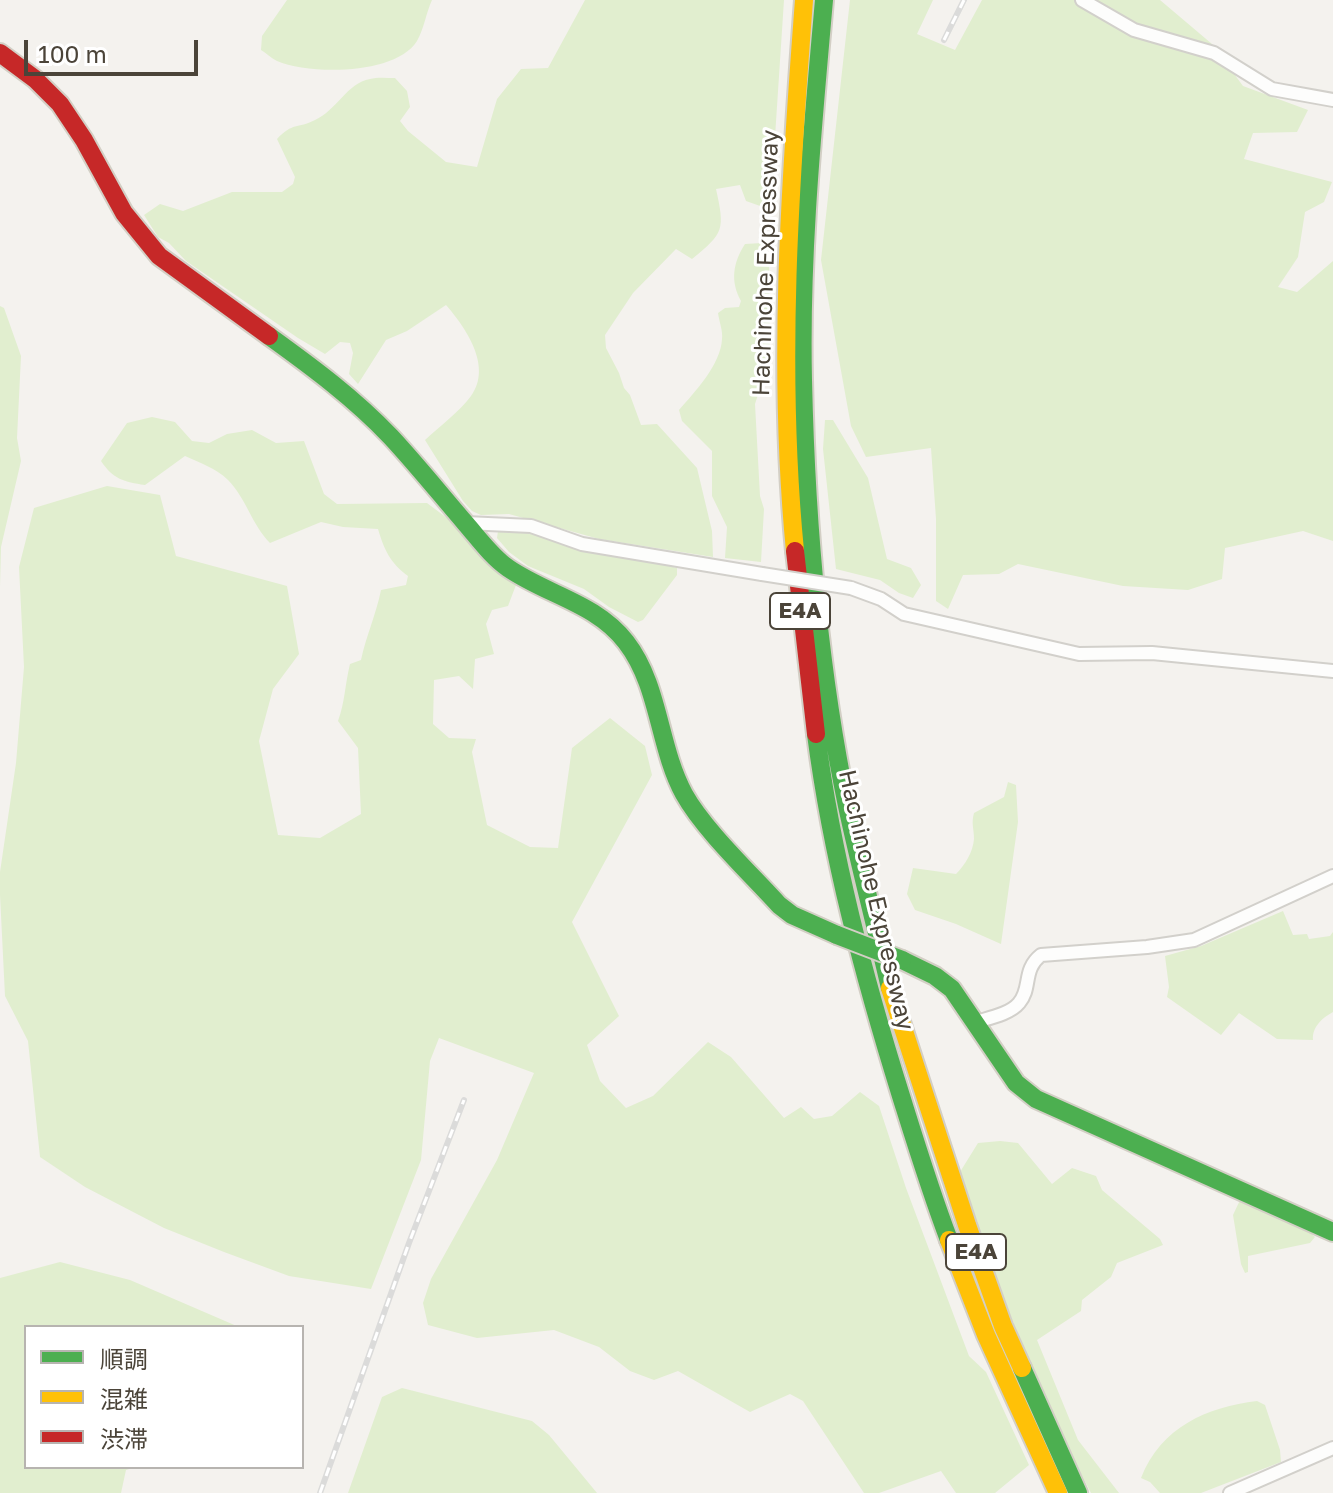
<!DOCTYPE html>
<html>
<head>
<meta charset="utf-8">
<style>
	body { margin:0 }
	#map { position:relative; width:1333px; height:1493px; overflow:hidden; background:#f4f2ee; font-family:"Golos Text","Noto Sans JP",sans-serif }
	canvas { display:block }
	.legend { position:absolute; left:24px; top:1325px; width:280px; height:144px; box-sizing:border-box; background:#fff; border:2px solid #b7b4b0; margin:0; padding:10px 14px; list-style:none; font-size:24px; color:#4b4439 }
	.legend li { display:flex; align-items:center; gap:16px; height:40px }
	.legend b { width:40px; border:2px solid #b7b4b0 }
	.scale { position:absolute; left:24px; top:40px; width:174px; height:36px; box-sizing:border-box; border:4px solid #4b4439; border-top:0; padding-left:10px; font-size:24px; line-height:28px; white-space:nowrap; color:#4b4439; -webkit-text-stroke:6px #fff; paint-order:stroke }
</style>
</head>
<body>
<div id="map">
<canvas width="1333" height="1493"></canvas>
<ul class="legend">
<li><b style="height:10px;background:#4caf50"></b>順調</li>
<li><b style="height:10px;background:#ffc107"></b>混雑</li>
<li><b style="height:10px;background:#c62828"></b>渋滞</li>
</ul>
<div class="scale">100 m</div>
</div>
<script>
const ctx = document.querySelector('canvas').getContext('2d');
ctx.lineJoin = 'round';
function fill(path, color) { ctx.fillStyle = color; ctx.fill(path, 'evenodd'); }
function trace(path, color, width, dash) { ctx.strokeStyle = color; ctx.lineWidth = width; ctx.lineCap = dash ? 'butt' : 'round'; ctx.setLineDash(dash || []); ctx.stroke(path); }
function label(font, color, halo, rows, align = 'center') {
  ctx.font = font + ' "Golos Text",sans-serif'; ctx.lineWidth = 6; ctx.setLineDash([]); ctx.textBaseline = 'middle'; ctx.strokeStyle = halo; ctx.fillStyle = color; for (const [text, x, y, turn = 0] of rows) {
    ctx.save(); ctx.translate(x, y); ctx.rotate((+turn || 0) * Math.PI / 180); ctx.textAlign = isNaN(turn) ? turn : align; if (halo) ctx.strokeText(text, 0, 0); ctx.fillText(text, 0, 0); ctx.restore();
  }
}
fill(new Path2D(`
	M287,0H432C426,13 424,29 417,41C396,75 310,75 277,61C271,58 266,53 261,50L262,36Z
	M585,0H784L775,137L767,165L763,207L746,201L740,185L716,189C725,230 724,233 692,259L676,249L633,293L605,335L606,348L619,373L624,388L630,395L641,425L657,424L697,468L712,531L713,557L599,539L509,514L481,515L472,511L463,501L425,440C440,426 459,412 471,396C493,366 465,327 446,305L407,331L386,340L358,384L349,374L353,353L350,343L340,342L325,354L298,338L186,261L169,243L158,237L144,215L160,204L183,211L232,192H282L293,184L295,177L277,139C293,122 297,129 315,120C336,111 347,83 370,79C377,77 387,78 395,78L407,91L410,107L400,121L408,131L446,162L477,167L497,99L521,69L548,68Z
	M850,0H933L917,34L955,50L982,0H1160L1212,44L1243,86L1308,110L1297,132L1253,133L1244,159L1332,182L1324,202L1305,212L1298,257L1278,287L1297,292L1333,261V541L1303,531L1225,548L1222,579L1188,590L1123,586L1018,564L999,574L963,575L948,609L936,601V519L931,448L866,457L851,426L821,260Z
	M762,243L769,258L770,357L755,404L760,496L764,509L761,562L725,558L727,527L712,496V451L682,421L679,410C695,392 721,364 722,339C723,331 719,321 718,313L725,308L739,307L741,301C730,281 733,263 745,244Z
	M0,306L4,308L21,356L17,438L21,461L1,547L0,587Z
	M152,417L175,422L192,441L209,443L227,434L252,430L276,443L304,441L324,494L337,504L427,503L455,524L495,570L516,585L508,606L492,610L486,624L494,654L475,659L473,689L459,676L434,680L433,724L449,738L476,739L472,752L487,825L530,847L558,848L572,748L610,718L645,746L652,775L572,922L619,1016L587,1045L600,1081L626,1108L653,1096L708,1042L731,1057L784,1118L801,1107L814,1119L832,1116L860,1092L879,1106L906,1188L969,1356L986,1372L1029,1465L995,1493H956L941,1471L879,1493H864L803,1401L790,1394L750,1412L678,1371L654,1380L630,1371L599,1347L554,1330L477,1338L428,1325L423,1303L431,1279L497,1160L534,1073L439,1038L430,1061L421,1160L371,1289L289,1276L224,1252L164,1228L85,1187L40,1157L28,1041L5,996L0,895V872L16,763L24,667L19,567L34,508L107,486L160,495L176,556L287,586L299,654L273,689L259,741L278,835L320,838L361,814L358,748L338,721C345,702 345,684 350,664L361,660C366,636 376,615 381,590L406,585L408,576C390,563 384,549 378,529L343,527L321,522L270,543C252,525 246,498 228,480C216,468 200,463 185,456L145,485C124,482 113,479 101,461L127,423Z
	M825,420H833L868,478L887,559L911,568L921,585L913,598L899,593L880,580L836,569L823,449Z
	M528,530L677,568V575L643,620L638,622L609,607L584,589L528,566L509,552L497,538L498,531Z
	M1008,782L1016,785L1018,822L1001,944L956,924L915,910L907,894L913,868L956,874C965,865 973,852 974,839C974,828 971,824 974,813L1004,797Z
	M1283,911L1293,935L1307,934L1309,939L1330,936L1333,932V1012C1322,1018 1312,1027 1313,1040L1277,1039L1239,1013L1221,1035L1167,997L1169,987L1165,956L1201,946Z
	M1000,1141L1018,1143L1052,1184L1072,1168L1096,1176L1102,1190L1160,1239L1163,1245L1117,1263L1111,1277L1082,1300L1081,1311L1037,1340L1078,1440L1119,1493H1091C1038,1391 994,1282 960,1172L978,1143Z
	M1241,1198L1303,1226L1315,1237L1310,1243L1248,1256V1272L1245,1273L1241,1264L1233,1215Z
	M60,1262L130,1280L239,1327H26V1467H136L126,1470L121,1493H0V1278Z
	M402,1388L532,1421L549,1435L597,1493H348L382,1397Z
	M1257,1401L1265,1405L1280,1450L1281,1462L1201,1493H1160L1150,1482L1141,1478C1161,1427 1207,1407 1257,1401Z`), '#e1eecf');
const street = new Path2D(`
	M1082,0L1134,30L1214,53L1272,89L1333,100
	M466,523L531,526L582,544L762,574
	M851,588L881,599L904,614L1079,654L1152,653L1333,671
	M976,1022C989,1018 1010,1014 1019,1003C1032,988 1022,970 1041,955L1147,947L1194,940L1333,876
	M1230,1493L1333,1448`);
const fast = new Path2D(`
	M824,0C813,126 800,253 803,380C806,518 819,670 847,806C860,867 876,927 890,988
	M269,336C312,367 354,398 391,437C417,465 441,495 466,524C479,539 492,557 508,568C547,595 596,603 626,642C660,686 658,746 684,794C704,830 751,874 779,905L792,915L837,935
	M816,734C832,857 864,977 901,1096C916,1144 931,1193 949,1240
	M902,960L935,976L952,989L1016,1083L1036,1099L1333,1232
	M1022,1368L1078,1493`);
const slow = new Path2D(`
	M795,551C777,367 790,184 804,0
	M890,988L967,1225L1003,1326L1022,1368
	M949,1240L986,1335L1058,1493`);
const jam = new Path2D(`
	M0,53L35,79L60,104L84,140L124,213L159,256L269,336
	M795,551L816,734`);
trace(street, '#d2d0cb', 16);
trace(fast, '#d3cfc5', 22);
trace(slow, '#d3cfc5', 22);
trace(jam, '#d3cfc5', 22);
trace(street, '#fdfdfc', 12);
trace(fast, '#4caf50', 18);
trace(slow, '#ffc107', 18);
trace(jam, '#c62828', 18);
const rail = new Path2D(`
	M944,40L964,0
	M320,1493L409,1243L464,1100`);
trace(rail, '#dbdbda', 6);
trace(rail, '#fff', 3, [9]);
const streetBridge = new Path2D(`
	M762,574L851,588`);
const fastBridge = new Path2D(`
	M837,935L902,960`);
trace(streetBridge, '#d2d0cb', 16, []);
trace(fastBridge, '#d3cfc5', 22, []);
trace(streetBridge, '#fdfdfc', 12);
trace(fastBridge, '#4caf50', 18);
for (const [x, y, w] of [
	[800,611,60],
	[976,1252,60]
]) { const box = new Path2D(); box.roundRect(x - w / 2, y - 18, w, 36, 6); ctx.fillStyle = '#fff'; ctx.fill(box); trace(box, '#4b4439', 2); }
label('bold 22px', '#4b4439', null, [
	["E4A",800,611],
	["E4A",976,1252]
]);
label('24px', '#4b4439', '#fff', [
	["Hachinohe Expressway",766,263,-88],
	["Hachinohe Expressway",876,900,77]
]);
</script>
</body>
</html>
